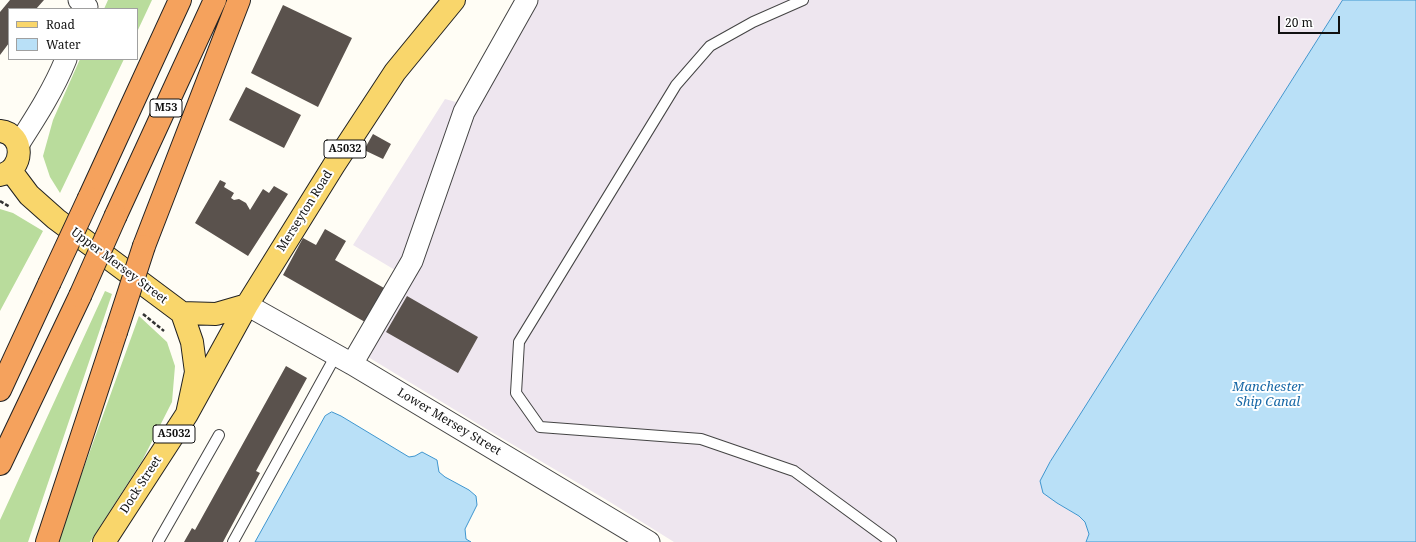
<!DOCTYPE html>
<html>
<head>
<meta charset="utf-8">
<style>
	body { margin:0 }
	#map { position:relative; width:1416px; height:542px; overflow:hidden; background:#fffdf5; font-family:"Noto Serif",serif }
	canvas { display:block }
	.legend { position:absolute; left:8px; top:8px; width:130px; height:52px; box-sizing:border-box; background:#fff; border:1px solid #a0a0a0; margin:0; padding:5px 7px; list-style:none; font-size:12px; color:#111 }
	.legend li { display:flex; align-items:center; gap:8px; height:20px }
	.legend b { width:20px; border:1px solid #a0a0a0 }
	.scale { position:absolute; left:1278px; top:16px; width:62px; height:18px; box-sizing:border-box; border:2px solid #111; border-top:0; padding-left:5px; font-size:12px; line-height:14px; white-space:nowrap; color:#111; -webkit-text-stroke:3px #fff; paint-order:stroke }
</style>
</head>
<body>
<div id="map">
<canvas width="1416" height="542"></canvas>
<ul class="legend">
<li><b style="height:5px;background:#f9d66b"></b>Road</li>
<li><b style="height:11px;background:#b9e0f7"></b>Water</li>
</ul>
<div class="scale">20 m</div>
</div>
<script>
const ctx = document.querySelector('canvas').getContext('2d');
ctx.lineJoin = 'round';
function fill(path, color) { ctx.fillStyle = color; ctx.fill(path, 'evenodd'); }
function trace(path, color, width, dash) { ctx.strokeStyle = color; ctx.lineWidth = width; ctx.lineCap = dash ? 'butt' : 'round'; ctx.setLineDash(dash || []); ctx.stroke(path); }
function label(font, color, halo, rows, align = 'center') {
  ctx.font = font + ' "Noto Serif",serif'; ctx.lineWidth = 4; ctx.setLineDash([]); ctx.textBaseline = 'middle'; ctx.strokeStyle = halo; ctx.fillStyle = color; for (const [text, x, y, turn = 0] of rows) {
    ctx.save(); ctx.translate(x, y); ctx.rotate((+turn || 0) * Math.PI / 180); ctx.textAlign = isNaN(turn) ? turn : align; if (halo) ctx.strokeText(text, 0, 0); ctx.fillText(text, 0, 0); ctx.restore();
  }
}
fill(new Path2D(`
	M517,0H1344L1057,503L1079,516L1085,522L1089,534L1086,542H674L605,499L488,430L350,346L395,270L353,245L445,99L456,102Z`), '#eee6ef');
fill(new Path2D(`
	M108,0H152L137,32V9H104Z
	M80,59H124L60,193L50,177L43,156L53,120Z
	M0,209L13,213L43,231L0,311Z
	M105,291L112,294L28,542H0V520Z
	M139,316L167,342L175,366L172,402L142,461L90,542H57Z`), '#b9dc9c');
const water = new Path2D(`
	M1343,0H1416V542H1086L1089,534L1085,522L1079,516L1057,503L1043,493L1040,481L1050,462Z
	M332,412L341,416L409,457L415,456L422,452L437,460L439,472L445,477L469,490L476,496L477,505L465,529L466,539L471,542H255L325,416Z`);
fill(water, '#b9e0f7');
trace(water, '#3f96cf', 1);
fill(new Path2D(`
	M10,0H44L36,9H9V43L0,55V12Z
	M283,5L352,38L318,107L251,73Z
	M246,87L301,115L284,148L229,120Z
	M373,134L391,144L383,159L364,150Z
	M220,180L226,183L224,187L234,193L231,198L234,200L239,199L246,203L250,210L263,189L269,193L274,186L288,194L248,256L195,223Z
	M325,229L346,241L335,260L384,288L365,322L283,275L303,238L316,245Z
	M407,296L478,337L458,373L386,332Z
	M286,366L307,378L256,471L260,473L223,542H184L192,528L195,530Z`), '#5a524d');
const lane = new Path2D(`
	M803,0L753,22L710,46L676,85L519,342L516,393L540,427L701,439L794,471L891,542
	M158,542L219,435
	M233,542L336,355`);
const street = new Path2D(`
	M79,0L87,7
	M18,145C36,117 54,89 66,59
	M247,305L352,364L649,542
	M352,364L412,261L464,112L527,0`);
const primary = new Path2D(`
	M0,131C26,134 24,171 0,175
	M11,171L29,195L56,219L182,313L216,314L247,305
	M187,414L247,305L334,165L395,72L454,0
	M104,542L187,414L196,372L192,342L182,313`);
const highway = new Path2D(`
	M89,198L180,0
	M116,215L215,0
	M144,246L239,0
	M0,390L49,284
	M0,464L80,296
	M47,542L116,332`);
trace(lane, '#444', 12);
trace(street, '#444', 23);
trace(primary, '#222', 24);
trace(highway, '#222', 24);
trace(new Path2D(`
	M0,201L10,207
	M143,314L164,331`), '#333', 2.5, [4, 2]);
trace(lane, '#fff', 10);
trace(street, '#fff', 21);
trace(primary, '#f9d66b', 22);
trace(highway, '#f5a25d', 22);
const highwayBridge = new Path2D(`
	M49,284L89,198
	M80,296L116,215
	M116,332L144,246`);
trace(highwayBridge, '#222', 24, []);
trace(highwayBridge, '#f5a25d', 22);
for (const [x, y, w] of [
	[166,108,32],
	[345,149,42],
	[174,434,42]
]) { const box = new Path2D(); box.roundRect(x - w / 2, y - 9, w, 18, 3); ctx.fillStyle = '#fff'; ctx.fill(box); trace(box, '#111', 1); }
label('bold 11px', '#111', null, [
	["M53",166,108],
	["A5032",345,149],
	["A5032",174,434]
]);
label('12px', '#111', '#fff', [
	["Merseyton Road",305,211,-58],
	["Upper Mersey Street",119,266,37],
	["Lower Mersey Street",449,422,31],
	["Dock Street",141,485,-57]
]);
label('italic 13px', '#1768a6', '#fff', [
	["Manchester",1268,387],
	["Ship Canal",1268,402]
]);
</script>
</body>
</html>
